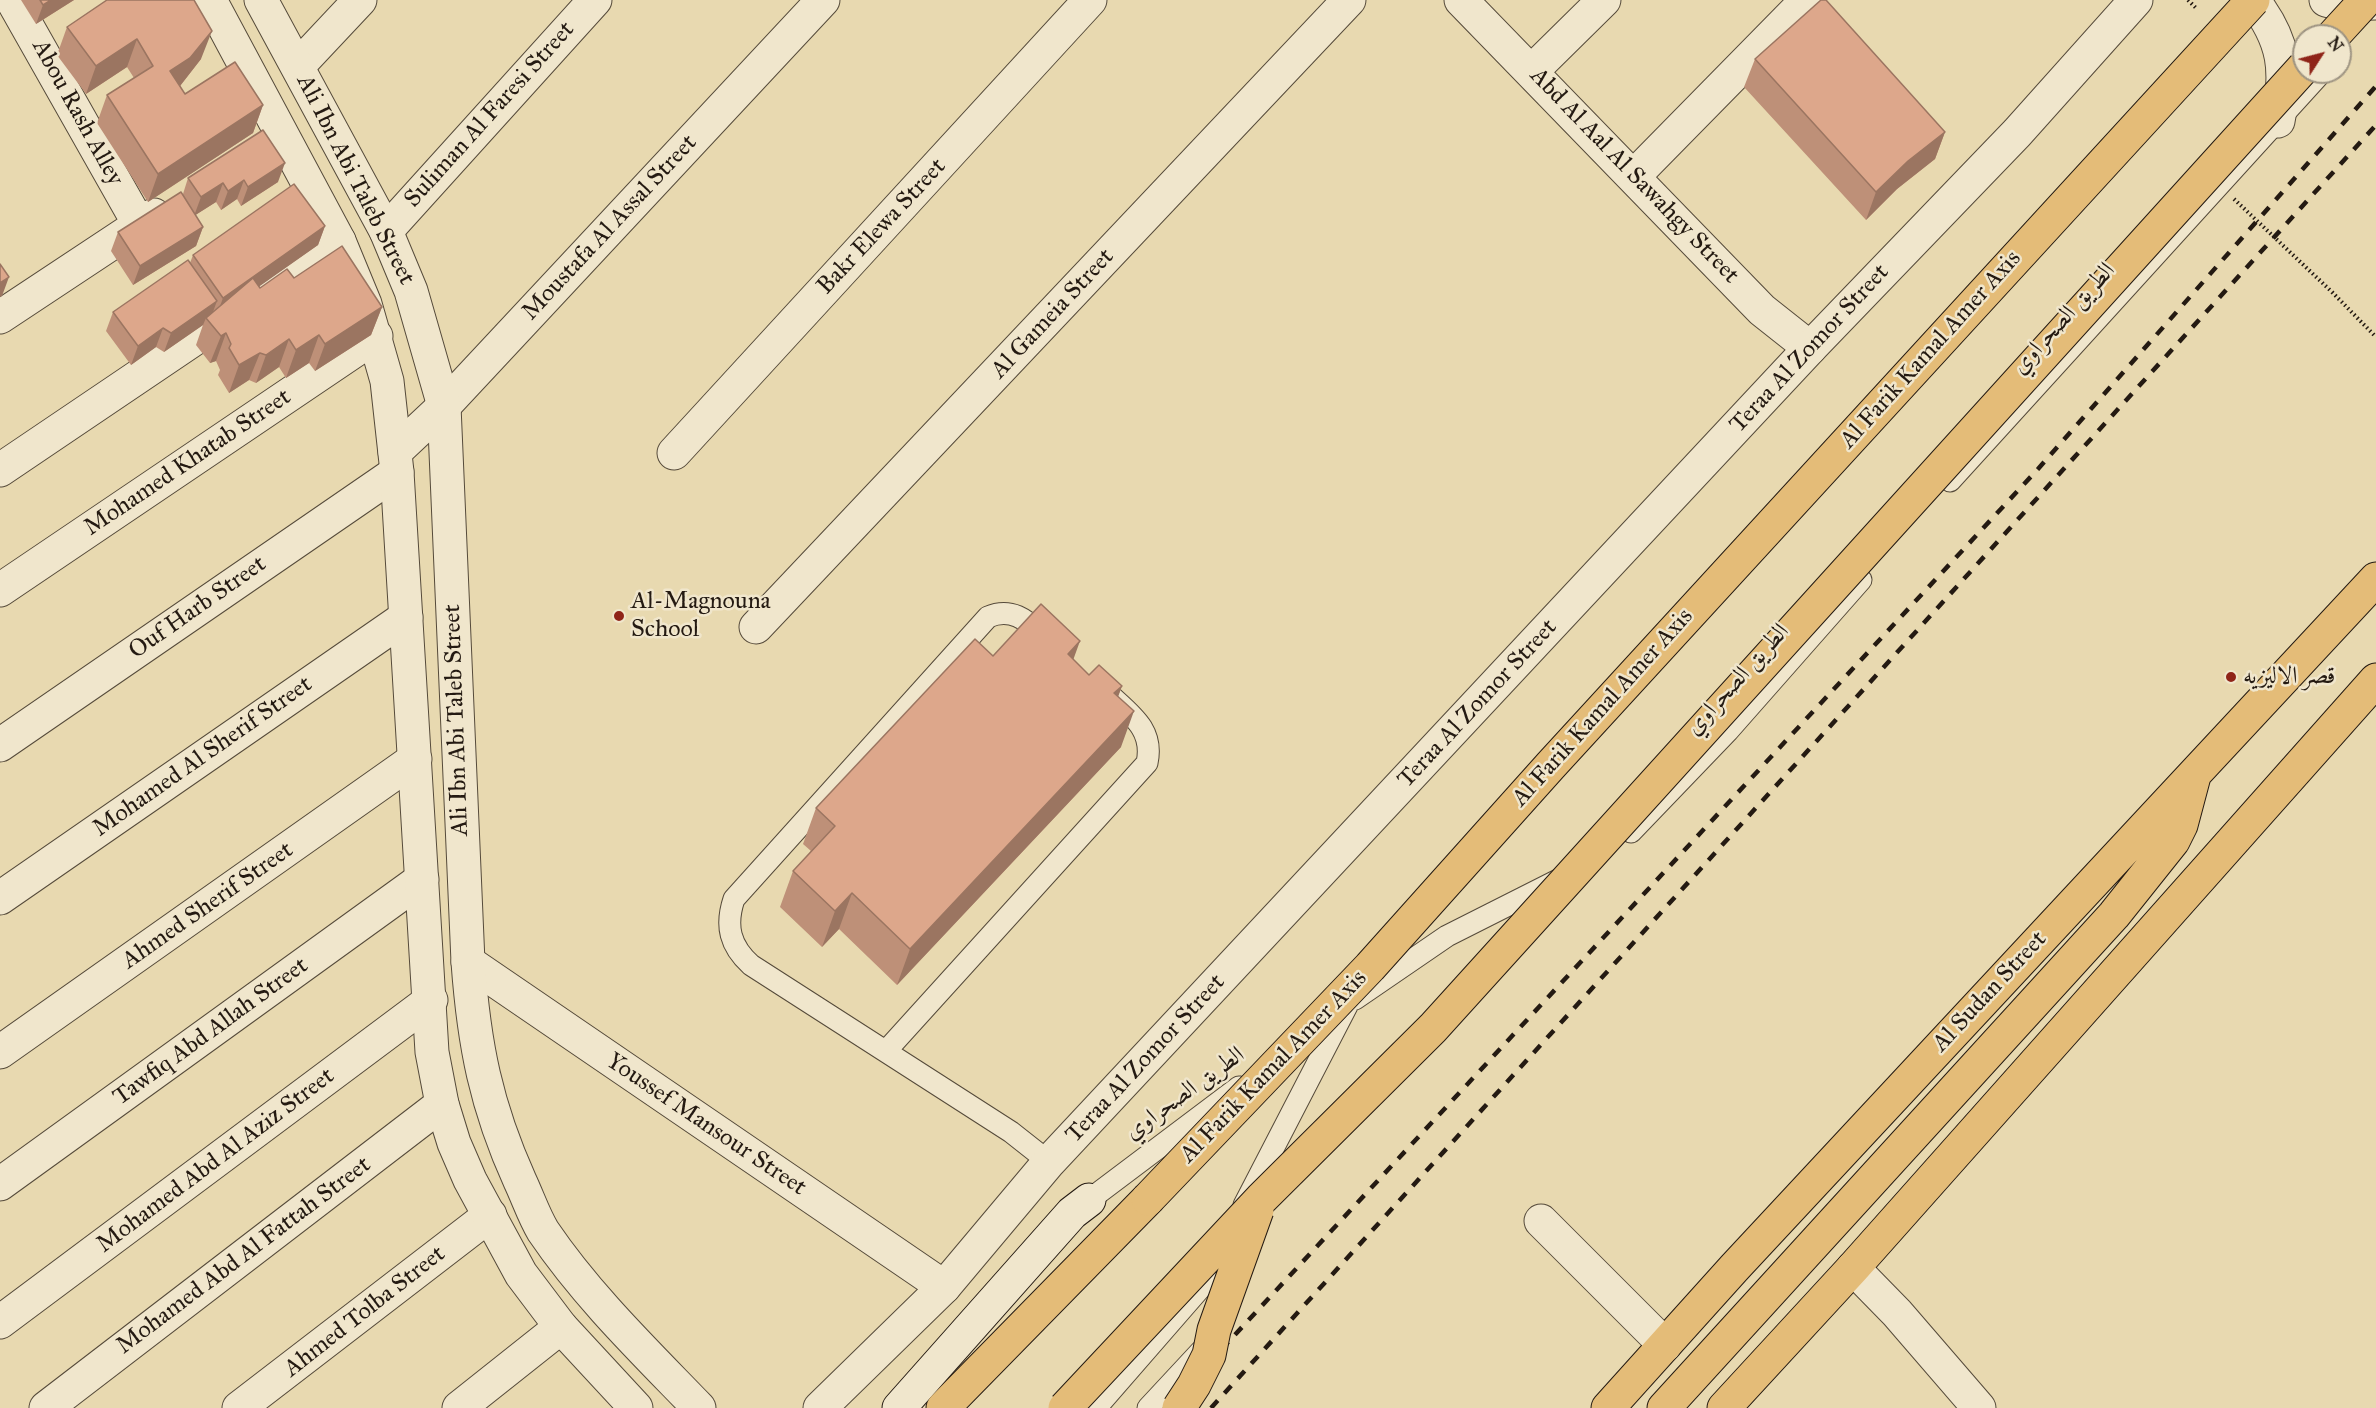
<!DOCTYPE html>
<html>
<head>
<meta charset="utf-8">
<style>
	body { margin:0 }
	#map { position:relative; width:2376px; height:1408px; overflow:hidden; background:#e8d9b0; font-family:"IM FELL Great Primer",serif }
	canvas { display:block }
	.north { position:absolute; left:2292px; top:24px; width:60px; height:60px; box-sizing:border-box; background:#f0e6cc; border:2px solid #9e9482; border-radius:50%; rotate:54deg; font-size:16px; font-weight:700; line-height:24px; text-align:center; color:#241a12 }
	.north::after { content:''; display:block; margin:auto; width:21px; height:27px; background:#8f2418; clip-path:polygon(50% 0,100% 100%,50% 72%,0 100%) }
</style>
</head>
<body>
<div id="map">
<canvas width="2376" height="1408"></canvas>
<div class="north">N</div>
</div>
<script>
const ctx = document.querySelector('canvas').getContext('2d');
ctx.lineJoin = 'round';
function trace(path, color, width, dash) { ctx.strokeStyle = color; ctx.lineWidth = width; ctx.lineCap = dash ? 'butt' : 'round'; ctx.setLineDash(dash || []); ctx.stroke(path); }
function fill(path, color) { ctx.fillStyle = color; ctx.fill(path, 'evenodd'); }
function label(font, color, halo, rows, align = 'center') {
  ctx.font = font + ' "IM FELL Great Primer",Amiri,serif'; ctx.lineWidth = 5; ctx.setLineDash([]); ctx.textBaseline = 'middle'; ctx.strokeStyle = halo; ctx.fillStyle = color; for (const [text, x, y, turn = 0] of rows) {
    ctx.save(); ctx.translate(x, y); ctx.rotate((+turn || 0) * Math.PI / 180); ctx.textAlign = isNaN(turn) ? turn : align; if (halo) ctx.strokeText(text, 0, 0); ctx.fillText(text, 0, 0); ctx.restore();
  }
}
const service = new Path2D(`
	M1950,481L2322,72
	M1048,639C1029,623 1014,606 988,617L734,899C725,926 730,946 751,965L1011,1132L1049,1162
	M1631,832L1728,731L1861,580
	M1355,999L1447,936L1558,880
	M886,1051L1147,763C1154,731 1133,716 1111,696
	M1089,1200L1239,1087
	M1244,1205L1349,1002
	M1096,1408L1203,1285L1216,1260
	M1148,1408L1201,1351`);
const minor = new Path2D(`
	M1461,0L1762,310L1810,348
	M14,3L139,224
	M298,66L360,0
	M1532,71L1604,0
	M1633,177L1807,0
	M386,231L595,0
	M0,317L154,215
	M395,452L444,406L823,0
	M674,453L1090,0
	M0,470L339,241
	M0,590L376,336
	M756,627L1349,0
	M0,745L397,472
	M0,898L406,617
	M468,962L944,1287
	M0,1052L415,759
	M0,1184L422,879
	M1541,1221L1665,1345
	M1853,1268L1897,1313L1979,1408
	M0,1322L431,1000
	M46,1408L442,1104
	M239,1408L490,1215
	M459,1408L561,1327`);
const tertiary = new Path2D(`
	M210,0L339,241L365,304L387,381L397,472L432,1052L442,1104L454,1143L470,1180L521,1274L561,1327L636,1408
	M261,0L386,231L411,291L444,406L468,962C474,1045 486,1106 520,1181C528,1198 534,1216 543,1231C587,1296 645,1352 699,1408
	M2253,0C2285,41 2288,71 2278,121
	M2326,0L2341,4L2376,3
	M820,1408L944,1287L1049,1162L1810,348L2017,133L2136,0`);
const secondary = new Path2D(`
	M899,1408L1072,1213L1089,1200`);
const primary = new Path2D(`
	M1608,1408L1735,1267L2376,579
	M1664,1408L2114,915L2173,841L2181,825L2194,776
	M1724,1408L1853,1268L2376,680`);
const motorway = new Path2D(`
	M943,1408L1148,1199`);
trace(service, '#554a3a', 23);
trace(minor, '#554a3a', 35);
trace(tertiary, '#554a3a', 35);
trace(secondary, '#241a12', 35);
trace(primary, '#241a12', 35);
trace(motorway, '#241a12', 35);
trace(new Path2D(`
	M2188,0L2197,9
	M2332,292L2376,337`), '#241a12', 4, [1.5, 3]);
trace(service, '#f0e6cc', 21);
trace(minor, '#f0e6cc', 33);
trace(tertiary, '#f0e6cc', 33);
trace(secondary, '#f0e6cc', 33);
trace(primary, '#e4bc78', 33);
trace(motorway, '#e4bc78', 33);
trace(new Path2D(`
	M1167,1408L2038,469L2376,86
	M1211,1408L2376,125`), '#241a12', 4.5, [10, 10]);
const motorwayBridge = new Path2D(`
	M2333,36L2366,0
	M1148,1199L1370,967L1551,765L2253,0
	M1065,1408L1261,1199L1433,1028L2304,67
	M1179,1408L1194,1385L1209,1355L1214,1330L1257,1210`);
trace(motorwayBridge, '#241a12', 35, []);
trace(new Path2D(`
	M2234,199L2332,292`), '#241a12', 4, [1.5, 3]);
trace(motorwayBridge, '#e4bc78', 33);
fill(new Path2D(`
	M21,0H74L36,24Z
	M107,0L201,59L180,86L185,94L263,105L253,133L148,202L97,123L107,95L134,78L127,67L86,94L57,55L67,27Z
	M1755,59L1945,132L1935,159L1897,189L1866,220L1744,87Z
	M188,178L278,182L241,206L237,199L221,210L216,202L195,215L203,227L196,246L133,285L111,251L118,232L183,194Z
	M325,226L318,245L259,286L260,288L294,278L382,307L371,335L315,371L309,363L286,378L279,367L256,383L249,380L229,393L218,375L220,370L216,361L210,363L196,345L203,325L164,352L156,347L131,365L106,331L113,312L190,263L193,255Z
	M993,656L1074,660L1089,675L1122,686L1118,696L1121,747L897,985L839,929L822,947L780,907L793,871L811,851L803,844L816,808Z`), '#be9078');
fill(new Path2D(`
	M51,0H74L36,24L43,5Z
	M212,31L201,59L180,86L170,71Z
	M137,39L127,67L86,94L96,66Z
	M263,105L253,133L148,202L158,174Z
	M1945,132L1935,159L1897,189L1866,220L1876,192L1908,161Z
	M285,163L278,182L241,206L248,187Z
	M244,180L237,199L221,210L228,191Z
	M223,183L216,202L194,216L201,197Z
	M325,226L318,245L216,317L223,298Z
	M203,227L196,246L133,285L140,266Z
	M9,277L2,296L0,297V283Z
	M217,301L210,320L206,318L203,325L164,352L171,333Z
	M382,307L371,335L315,371L325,344Z
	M163,328L156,347L131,365L138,346Z
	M226,333L216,361L210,363L221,336Z
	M319,335L309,363L286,378L296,350Z
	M289,339L279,367L256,383L266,355Z
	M260,353L249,380L229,393L239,365Z
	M1080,641L1067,677L1068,654Z
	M1122,686L1109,721L1114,693Z
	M1134,711L1121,747L897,985L910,949Z
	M852,893L839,929L822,947L835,911Z`), '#9b7561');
const building = new Path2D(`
	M40,0H51L43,5Z
	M107,0H194L212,31L190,58L170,71L185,94L235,62L263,105L158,174L107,95L153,66L137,39L96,66L67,27Z
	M1821,0H1826L1945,132L1908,161L1876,192L1755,59Z
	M263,130L285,163L248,187L244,180L228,191L223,183L201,197L188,178Z
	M294,184L325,226L223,298L193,255Z
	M181,192L203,227L140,266L118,232Z
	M342,246L382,307L325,344L319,335L296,350L289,339L266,355L260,353L239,365L229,348L231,344L226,333L221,336L206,318L253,278L260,288L287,269L294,278Z
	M188,260L217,301L171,333L163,328L138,346L113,312Z
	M0,264L9,277L0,283Z
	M1041,604L1080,641L1068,654L1089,675L1099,665L1122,686L1114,693L1134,711L910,949L852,893L835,911L793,871L835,826L816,808L975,639L993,656Z`);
fill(building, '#dda78b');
trace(building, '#9b7561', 1.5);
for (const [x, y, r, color] of [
	[619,616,6,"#8f2418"],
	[2231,677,6,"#8f2418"]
]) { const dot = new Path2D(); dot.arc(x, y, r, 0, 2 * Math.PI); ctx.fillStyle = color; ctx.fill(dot); trace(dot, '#f0e6cc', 2); }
label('24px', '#241a12', '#f0e6cc', [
	["Abou Rash Alley",77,113,61],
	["Suliman Al Faresi Street",490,115,-48],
	["Abd Al Aal Al Sawahgy Street",1634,176,46],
	["Ali Ibn Abi Taleb Street",355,180,63],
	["Bakr Elewa Street",882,227,-47],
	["Moustafa Al Assal Street",610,228,-47],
	["Al Gameia Street",1053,314,-47],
	["الطريق الصحراوي",2064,319,-48],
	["Teraa Al Zomor Street",1810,349,-47],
	["Al Farik Kamal Amer Axis",1931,350,-48],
	["Mohamed Khatab Street",188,463,-34],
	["Ouf Harb Street",198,608,-35],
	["الطريق الصحراوي",1738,680,-48],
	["Teraa Al Zomor Street",1478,704,-47],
	["Al Farik Kamal Amer Axis",1603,708,-48],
	["Ali Ibn Abi Taleb Street",457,720,-92],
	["Mohamed Al Sherif Street",203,757,-35],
	["Ahmed Sherif Street",208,906,-35],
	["Al Sudan Street",1990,992,-47],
	["Tawfiq Abd Allah Street",211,1032,-36],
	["Teraa Al Zomor Street",1146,1059,-47],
	["Al Farik Kamal Amer Axis",1274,1067,-46],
	["الطريق الصحراوي",1185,1094,-36],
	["Youssef Mansour Street",706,1125,34],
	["Mohamed Abd Al Aziz Street",216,1161,-37],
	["Mohamed Abd Al Fattah Street",244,1256,-37],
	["Ahmed Tolba Street",365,1312,-38]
]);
label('24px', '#241a12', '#f0e6cc', [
	["Al-Magnouna",631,602],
	["School",631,630],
	["قصر الاليزيه",2243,677]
], 'left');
</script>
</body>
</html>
